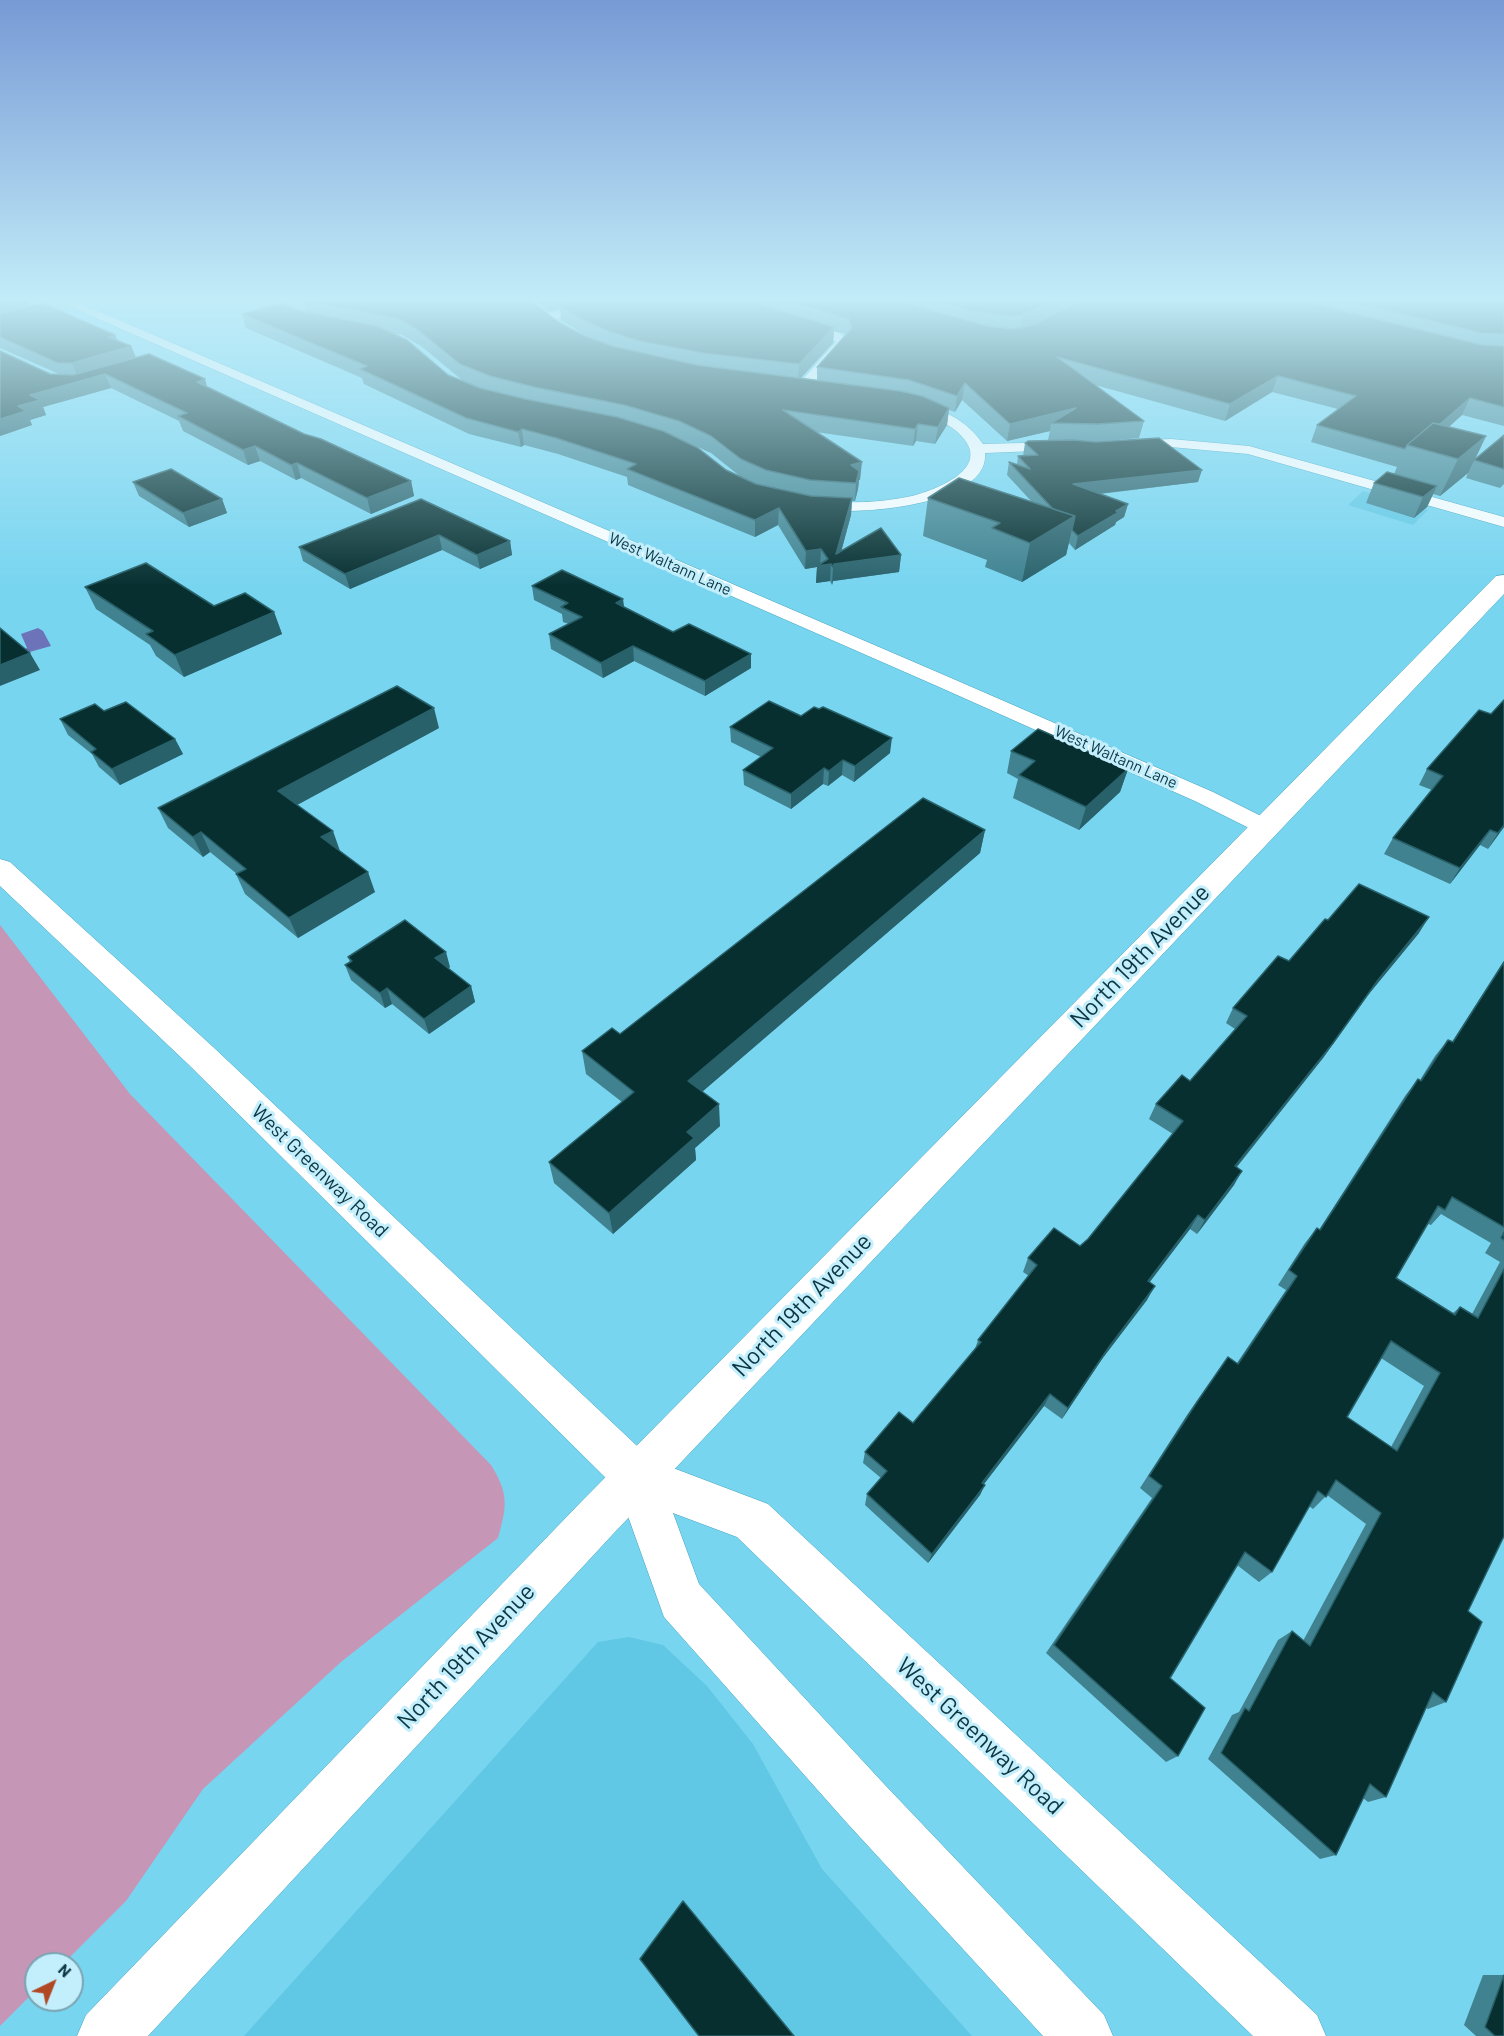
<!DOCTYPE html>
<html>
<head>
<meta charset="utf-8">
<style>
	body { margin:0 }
	#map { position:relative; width:1504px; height:2036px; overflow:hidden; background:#78d5f0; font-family:Barlow,sans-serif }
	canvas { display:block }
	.north { position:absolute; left:24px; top:1952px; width:60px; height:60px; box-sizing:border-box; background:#c3eefc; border:2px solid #7aa4b1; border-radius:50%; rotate:43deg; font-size:16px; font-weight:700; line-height:24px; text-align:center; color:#0c3641 }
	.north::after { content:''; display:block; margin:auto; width:21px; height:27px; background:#b04824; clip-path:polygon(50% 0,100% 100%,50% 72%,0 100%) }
</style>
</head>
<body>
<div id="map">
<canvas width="1504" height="2036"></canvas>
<div class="north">N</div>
</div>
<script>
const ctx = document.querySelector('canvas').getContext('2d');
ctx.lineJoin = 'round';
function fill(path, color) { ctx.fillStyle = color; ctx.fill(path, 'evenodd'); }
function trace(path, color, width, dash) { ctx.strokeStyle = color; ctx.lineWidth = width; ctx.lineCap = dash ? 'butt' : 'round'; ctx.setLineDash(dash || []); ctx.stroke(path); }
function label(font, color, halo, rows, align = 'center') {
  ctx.font = font + ' Barlow,sans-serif'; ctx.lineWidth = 6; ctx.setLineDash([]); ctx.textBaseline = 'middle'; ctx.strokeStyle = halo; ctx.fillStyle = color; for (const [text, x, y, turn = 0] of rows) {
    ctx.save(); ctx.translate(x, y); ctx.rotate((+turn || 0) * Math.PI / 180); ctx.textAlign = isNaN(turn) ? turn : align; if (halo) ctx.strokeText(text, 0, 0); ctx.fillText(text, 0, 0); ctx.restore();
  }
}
fill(new Path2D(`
	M1363,491L1428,510L1413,525L1348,505Z
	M629,1637L663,1645L707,1686L753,1744L822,1869L972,2036H244L598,1642Z`), '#60c8e4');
fill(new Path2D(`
	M0,925L130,1094L491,1465C509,1494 507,1506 498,1538L341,1662L203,1789L126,1901L63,1964H36V1990L0,2026Z`), '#c596b6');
fill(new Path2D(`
	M38,628L43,631L51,646L26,653L24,650L27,648L21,634Z`), '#6d73b8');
const street = new Path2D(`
	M70,301L77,302L951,678L1213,792L1273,822L1276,827L1273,832L1265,834L1257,832L1197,802L937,686L69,306L67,304Z
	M613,301H640L634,305L545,321L539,317L545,313Z
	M799,321L840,333L849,342L807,391L802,392L795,388L836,342L832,339L795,328V322Z
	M913,401C941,408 967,420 983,444L1061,442L1068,446L1061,450L985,453C990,508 845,517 809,508L807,505L809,502L815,500C847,504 880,503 912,496C935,490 989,470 964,439C951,422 927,415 908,408L906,405L908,402Z
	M1171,439L1249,446L1504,517V527L1248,454L1171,447L1129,449L1122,445L1129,441Z`);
const secondary = new Path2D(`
	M0,859L10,862L212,1046L652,1460L768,1504L1317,2015L1326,2036H1253L737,1537L673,1513L699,1584L885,1785L1104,2015L1113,2036H1043L847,1823L664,1617L619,1491L188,1064L0,886Z`);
const primary = new Path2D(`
	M1504,575V594L613,1534L148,2036H77L86,2015L581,1502L1496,576Z`);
trace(street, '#43a2bc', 1);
trace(secondary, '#43a2bc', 1);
trace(primary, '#43a2bc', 1);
fill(street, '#fff');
fill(secondary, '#fff');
fill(primary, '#fff');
fill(new Path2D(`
	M0,301H31L27,302L28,307L115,335L117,340L131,346L136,358L207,387L304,434L411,481L414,496L371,514L301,478L296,480L260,461L248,465L183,431L179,421L111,388L43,407L46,415L30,420L32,425L0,436V351L50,374H59L0,348Z
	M304,301H531L560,323L585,336L595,340L583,334L561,320L560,308L548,311L537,301H1078V302L1080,301H1504V426L1462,415L1449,427L1486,436L1475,460L1504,435V484L1500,488L1466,478L1468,473L1440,496L1433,494L1427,507L1414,518L1366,503L1374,483L1394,474L1397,467L1311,442L1317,425L1338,409L1272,392L1225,421L1095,385L1144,421L1139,438L1095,442L1198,482L1100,494L1128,504L1124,517L1116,522L1115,525L1075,550L1069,543L1066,555L1022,582L985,567L987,560L923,536L928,498L1032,502L1007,475L1009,462L1017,465L1018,456H1023L1025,443L1048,440L1050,431L1007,441L962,400L955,412L949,410L947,425L935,444L916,441L913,446L816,432L860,480H859L858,489L855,501H852L851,515L841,552L901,555L899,572L833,581L832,585L830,581L816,583L817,567L805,569L778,525L755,537L628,485L627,477L558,454L524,445L521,447L469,434L364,384L362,378L246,328L242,314L296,310L312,313L306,311ZM834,331L846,334L817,367V380L801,378L833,343ZM391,333L402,335L421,346L462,380L448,375ZM675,437L711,453L741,477L726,470Z
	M133,482L222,499L227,513L189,527L139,496Z
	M421,499L510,541L512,555L480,569L442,550L350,589L303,561L299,547Z
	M532,586L624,607L673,632L751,654V668L705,696L634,661L603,678L551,649L549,634L569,624L563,622L562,614L534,600Z
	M85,587L214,606L274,612L282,634L184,677L156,656L150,645L96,609Z
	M1504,700V827L1488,849L1480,845L1450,884L1384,854L1393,838L1432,790L1419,785L1427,769L1491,714Z
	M104,711L175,739L183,754L120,785L99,767L92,754L68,735L60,719Z
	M801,716L890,753L854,782L842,775L828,786L823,784L791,809L744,785L743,770L761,757L731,742L730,727Z
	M439,728L297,805L340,851L375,892L298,938L245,894L236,874H237L210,852L203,857L168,828L158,808Z
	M1011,751L1128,769L1120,792L1079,830L1013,798L1018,779L1007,773Z
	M985,830L980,853L702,1092L720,1126L695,1148L696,1160L613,1234L554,1183L549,1162L622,1102L586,1074L582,1051L620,1034Z
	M1328,920L1419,933L1368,995L1323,1058L1237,1167L1234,1185L1197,1234L1190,1229L1149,1282L1147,1300L1102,1359L1062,1419L1044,1406L984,1484L980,1495L928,1563L865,1505L867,1494L881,1478L863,1463L865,1452L913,1423L975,1349L978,1340L1029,1276L1023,1272L1028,1258L1080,1246L1088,1239L1173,1134L1149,1119L1156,1104L1190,1081L1235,1029L1226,1023L1233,1008L1289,961Z
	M348,957L450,967L448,969L471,986L475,1002L429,1034L392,1004L385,1008L351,980L345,965L350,962Z
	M1504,961V1536L1468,1611L1446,1702L1428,1709L1426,1708L1386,1797L1368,1802L1363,1798L1336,1855L1320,1859L1208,1759L1232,1715L1239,1712L1278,1640L1292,1631L1303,1641L1366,1524L1327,1495L1313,1509L1309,1506L1272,1572L1259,1582L1237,1565L1170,1678L1178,1756L1166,1762L1046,1653L1152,1498L1140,1488L1187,1415L1218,1371L1228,1357L1237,1363L1286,1290L1278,1285L1305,1243L1317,1228L1319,1230L1405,1096L1418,1079L1420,1080L1435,1056L1448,1040L1452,1042ZM1441,1214L1491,1243L1485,1253L1500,1262L1472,1314L1460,1307L1453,1313L1396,1278L1428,1224L1431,1225ZM1381,1358L1424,1386L1391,1447L1347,1417Z
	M1483,1975H1504V2036H1476L1464,2025Z`), '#408290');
fill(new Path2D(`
	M4,301H31L27,302L29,308L0,317V302Z
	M547,301H599L559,305L560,308L548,311Z
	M1052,301H1078V303L1020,331L1023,315Z
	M834,327L833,343L798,381L799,364Z
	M115,335L120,348L108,337Z
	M131,346L137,360L78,377L72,363Z
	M105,374L111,388L43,407L46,415L30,420L32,425L0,436V419L18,406L30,395Z
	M1278,376L1272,392L1225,421L1230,404Z
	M205,379L209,394L197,382Z
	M965,383L962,400L955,412L957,396Z
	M1470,398L1462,415L1423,449L1414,447Z
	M949,408L947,425L935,444L938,427Z
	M1076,408L1051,423L1050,431L1007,441L1010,424Z
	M918,424L916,441L913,446L915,429Z
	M522,429L524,445L521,447L518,432Z
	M1486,436L1468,473L1440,496L1458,459Z
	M255,446L260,461L248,465L243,450Z
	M862,462L860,480H859L858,489L855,501L856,483L851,465Z
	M297,463L301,478L296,480L291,465Z
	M1202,470L1198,482L1070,497L1073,484Z
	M411,481L414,496L371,514L367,498Z
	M1437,486L1427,507L1414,518L1423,497Z
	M852,498L851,515L838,563L901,555L899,572L833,581L832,585L833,567Z
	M222,499L227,513L189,527L183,513Z
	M1128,504L1124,517L1116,522L1115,525L1075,550L1078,536Z
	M779,508L778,525L755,537V520Z
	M1075,516L1066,555L1022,582L1030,543Z
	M439,535L442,550L350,589L345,574Z
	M510,541L512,555L480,569L477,555Z
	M821,549L820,566L831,564L830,581L816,583L817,567L805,569L806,551Z
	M623,599L625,613L616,603Z
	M274,612L282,634L184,677L175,655Z
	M633,646L634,661L603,678L601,663Z
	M30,653L40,670L0,686V665Z
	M751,654V668L705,696V681Z
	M434,708L439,728L286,811L278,791Z
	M892,738L890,753L854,782L855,766Z
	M175,739L183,754L120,785L112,769Z
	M843,760L842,775L828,786L829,771Z
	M824,768L823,784L791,809V794Z
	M1128,769L1120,792L1079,830L1086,807Z
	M1504,825V827L1488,849L1498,833Z
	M985,830L980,853L689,1103L688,1081Z
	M1490,830L1480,845L1450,884L1460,868Z
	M333,831L340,851L321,837Z
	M201,832L210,852L203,857L193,837Z
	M368,872L375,892L298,938L289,918Z
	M1429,917L1419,933L1368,995L1323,1058L1226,1180L1235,1166L1378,980Z
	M446,952L450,967L440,974L435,958Z
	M471,986L475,1002L429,1034L424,1019Z
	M387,988L392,1004L385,1008L380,993Z
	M719,1104L720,1126L695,1148L696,1160L613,1234L609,1213L687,1132Z
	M1242,1171L1234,1185L1197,1234L1205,1220Z
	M1198,1215L1190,1229L1140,1295L1148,1281Z
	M1155,1286L1147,1300L1102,1359L1062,1419L1068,1408L1109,1347Z
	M1050,1394L1044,1406L977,1493L982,1483Z
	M985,1485L980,1495L928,1563L932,1554Z`), '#29616a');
const building = new Path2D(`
	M316,301H531L560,323L585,336L612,346L697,365L900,391L922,396L949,408L938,427L918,424L915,429L783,410L862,462L851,465L859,471L856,483L810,480L766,470L741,459L711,436L679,421L624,405L534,387L490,376L460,364L418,330L399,319L323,304Z
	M580,301H751L834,327L799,364L703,353L640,341L610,332L581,319L559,305Z
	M789,301H899L987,326L1012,329L1033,325L1080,301H1303L1482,345L1504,346V407L1470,398L1440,424L1433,423L1407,445L1405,449L1317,425L1356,396L1278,376L1230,404L1057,357L1144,421L1097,424L1051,423L1076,408L1010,424L965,383L957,396L909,380L817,367L852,328L849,319Z
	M937,301H1052L1023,315L1009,316L972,311Z
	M1347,301H1504V334L1482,333Z
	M42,303L115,335L108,337L131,346L72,363H58L0,337V314Z
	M283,303L296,310L377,326L407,340L448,375L480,388L525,399L617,417L663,431L698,448L726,470L756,484L811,496L852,498L836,554L881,528L901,555L834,564L833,567L831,564L817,566L828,559L821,549L806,551L779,508L755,520L627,469L636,464L556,438L522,429L518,432L466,418L360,369L367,366L242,314Z
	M0,351L50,374L73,375L149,354L205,379L197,382L304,434L321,439L411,481L367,498L297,463L291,465L255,446L243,450L178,416L187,413L105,374L30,395L40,400L18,406L26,411L0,419Z
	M1433,423L1486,436L1458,459L1407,445Z
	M1504,435V469L1474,460Z
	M1159,438L1202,470L1073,484L1128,504L1116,511L1119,512L1078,536L1072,530L1075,516L1053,509L1009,462L1030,469L1018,456L1038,455L1025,443L1028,441L1073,440L1096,442Z
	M171,469L222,499L183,513L133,482Z
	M1387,472L1437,486L1423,497L1374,483Z
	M959,478L1075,516L1030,543L992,528L1000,523L928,498Z
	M421,499L510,541L477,555L439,535L345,574L299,547Z
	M146,563L214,606L245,593L274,612L175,655L146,634L153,631L85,587Z
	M562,570L623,599L616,603L673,632L689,624L751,654L705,681L633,646L601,663L549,634L582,617L561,607L568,603L532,586Z
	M0,628L30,653L0,665Z
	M397,686L434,708L278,791L333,831L321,837L368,872L289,918L236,874L246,869L201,832L193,837L158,808Z
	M1504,700V825L1498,833L1490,830L1460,868L1393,838L1443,776L1427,769L1479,710L1491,714Z
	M769,701L801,716L814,707L819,709L823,707L892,738L855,766L843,760L829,771L824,768L791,794L743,770L773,748L730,727Z
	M126,702L175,739L112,769L91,752L96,749L60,719L95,704L104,711Z
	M1038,729L1128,769L1086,807L1019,775L1035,761L1011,751Z
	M923,798L985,830L688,1081L719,1104L687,1132L694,1138L609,1213L549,1162L634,1092L582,1051L612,1028L620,1034Z
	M1359,884L1429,917L1378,980L1333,1043L1235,1166L1242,1171L1205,1220L1198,1215L1148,1281L1155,1286L1109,1347L1068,1408L1050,1394L982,1483L985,1485L932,1554L867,1494L887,1471L865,1452L899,1412L913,1423L981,1342L978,1340L1037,1265L1028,1258L1054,1228L1080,1246L1088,1239L1183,1121L1156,1104L1182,1075L1190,1081L1247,1016L1233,1008L1278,956L1289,961L1325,919L1328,920Z
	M405,920L446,952L435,958L471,986L424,1019L387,988L380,993L345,965L352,961L348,957Z
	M1504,962V1227L1452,1197L1445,1210L1438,1206L1396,1278L1455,1315L1460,1307L1478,1318L1504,1269V1536L1468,1611L1482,1622L1446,1702L1433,1692L1386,1797L1370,1784L1336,1855L1221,1753L1245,1708L1249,1711L1292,1631L1310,1646L1381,1513L1336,1480L1326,1497L1318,1491L1272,1572L1245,1552L1170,1678L1205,1708L1178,1756L1054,1645L1162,1486L1149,1476L1197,1402L1228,1357L1238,1364L1297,1276L1289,1270L1317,1228L1320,1230L1418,1079L1421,1081L1448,1040L1453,1042ZM1391,1341L1440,1373L1397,1451L1347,1417Z
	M1504,1232V1240L1501,1238Z
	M683,1901L794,2036H699L640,1959Z
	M1504,1975V2036H1495L1485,2027Z`);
fill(building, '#072f30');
trace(building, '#29616a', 1.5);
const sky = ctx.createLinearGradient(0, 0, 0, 586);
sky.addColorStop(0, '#779ad5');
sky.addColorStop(0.51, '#c2ecf8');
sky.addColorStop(1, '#c2ecf800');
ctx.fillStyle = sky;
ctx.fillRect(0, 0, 1504, 586);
label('16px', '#0c3641', '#c3eefc', [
	["West Waltann Lane",670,564,24],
	["West Waltann Lane",1116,757,24]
]);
label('20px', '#0c3641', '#c3eefc', [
	["West Greenway Road",320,1171,44]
]);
label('24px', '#0c3641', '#c3eefc', [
	["North 19th Avenue",1140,956,-46],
	["North 19th Avenue",802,1305,-46],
	["North 19th Avenue",466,1656,-47],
	["West Greenway Road",980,1736,43]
]);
</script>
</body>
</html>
